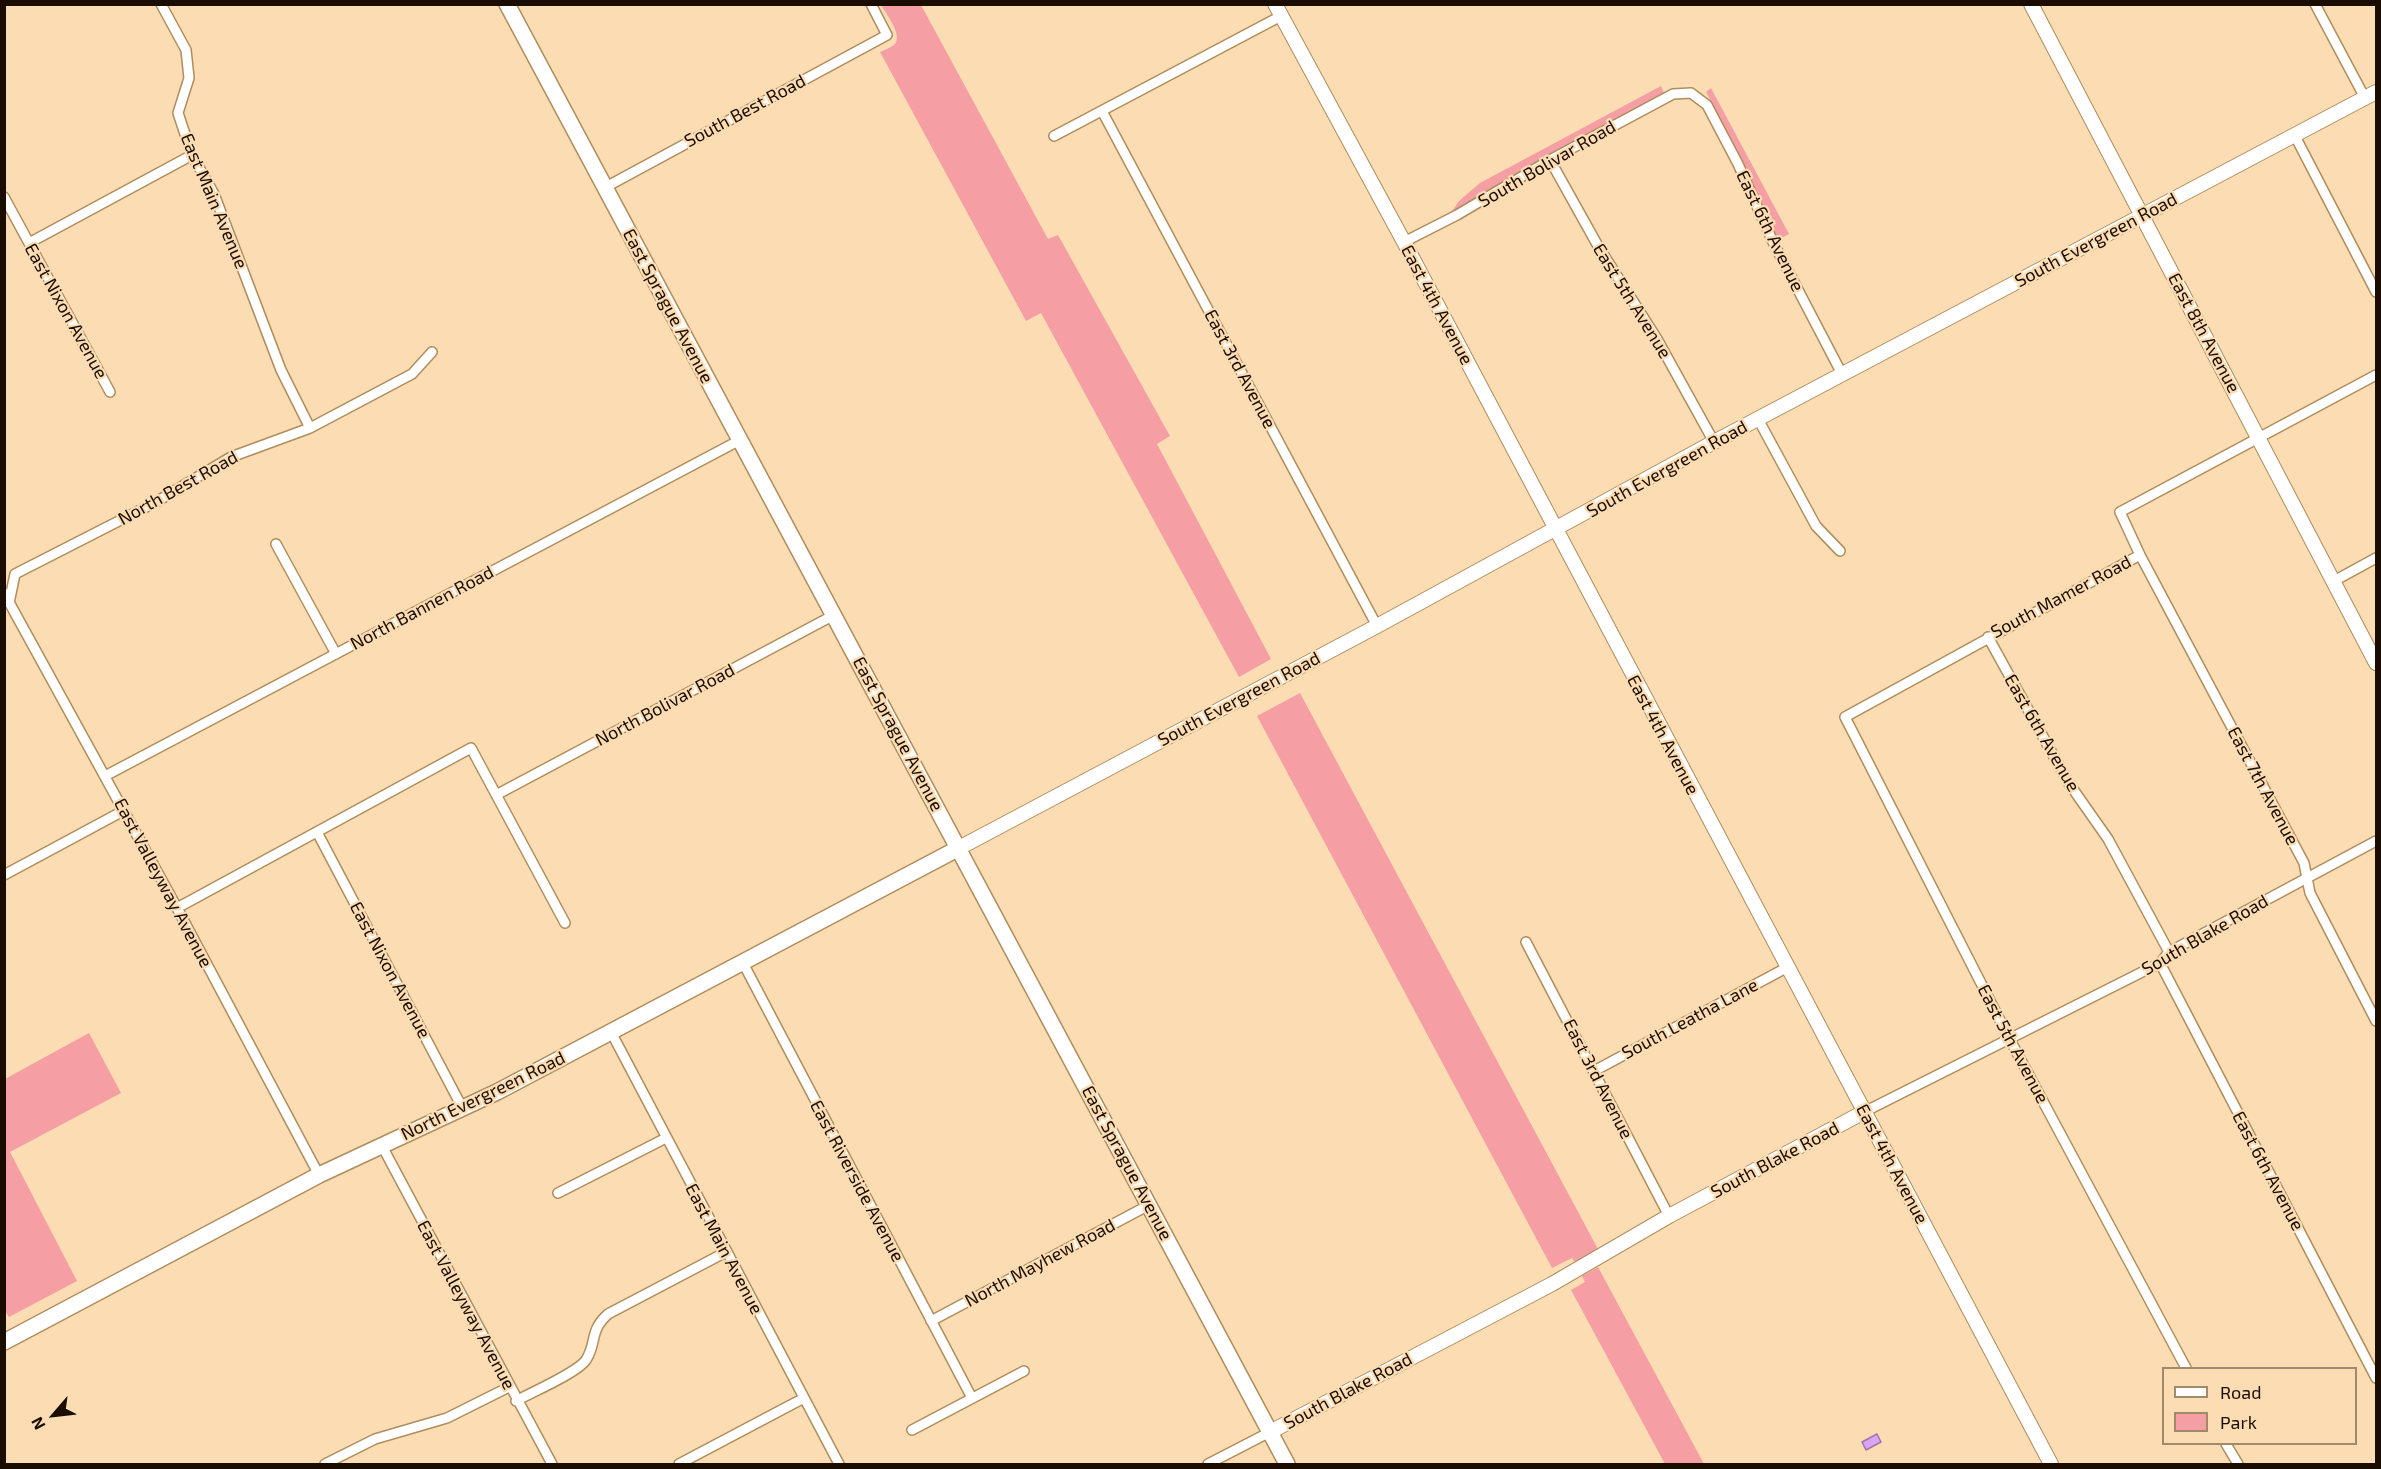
<!DOCTYPE html>
<html>
<head>
<meta charset="utf-8">
<style>
	body { margin:0 }
	#map { position:relative; width:2381px; height:1469px; overflow:hidden; background:#fbdcb3; font-family:"Exo 2",sans-serif }
	canvas { display:block }
	.frame { position:absolute; inset:0; border:6px solid #1a0d00; pointer-events:none }
	.legend { position:absolute; left:2162px; top:1367px; width:195px; height:78px; box-sizing:border-box; background:#fbdcb3; border:2px solid #a1896b; margin:0; padding:8px 10px; list-style:none; font-size:18px; color:#1a0d00 }
	.legend li { display:flex; align-items:center; gap:12px; height:30px }
	.legend b { width:30px; border:2px solid #a1896b }
	.north { position:absolute; left:24px; top:1385px; width:60px; height:60px; -webkit-text-stroke:4px #fbdcb3; paint-order:stroke; rotate:242deg; font-size:16px; font-weight:700; line-height:24px; text-align:center; color:#1a0d00 }
	.north::after { content:''; display:block; margin:auto; width:21px; height:27px; background:#1a0d00; clip-path:polygon(50% 0,100% 100%,50% 72%,0 100%) }
</style>
</head>
<body>
<div id="map">
<canvas width="2381" height="1469"></canvas>
<div class="frame"></div>
<ul class="legend">
<li><b style="height:8px;background:#fff"></b>Road</li>
<li><b style="height:16px;background:#f59fa5"></b>Park</li>
</ul>
<div class="north">N</div>
</div>
<script>
const ctx = document.querySelector('canvas').getContext('2d');
ctx.lineJoin = 'round';
function fill(path, color) { ctx.fillStyle = color; ctx.fill(path, 'evenodd'); }
function trace(path, color, width, dash) { ctx.strokeStyle = color; ctx.lineWidth = width; ctx.lineCap = dash ? 'butt' : 'round'; ctx.setLineDash(dash || []); ctx.stroke(path); }
function label(font, color, halo, rows, align = 'center') {
  ctx.font = font + ' "Exo 2",sans-serif'; ctx.lineWidth = 4.5; ctx.setLineDash([]); ctx.textBaseline = 'middle'; ctx.strokeStyle = halo; ctx.fillStyle = color; for (const [text, x, y, turn = 0] of rows) {
    ctx.save(); ctx.translate(x, y); ctx.rotate((+turn || 0) * Math.PI / 180); ctx.textAlign = isNaN(turn) ? turn : align; if (halo) ctx.strokeText(text, 0, 0); ctx.fillText(text, 0, 0); ctx.restore();
  }
}
fill(new Path2D(`
	M881,5H921L1048,239L1058,235L1170,436L1157,444L1271,659L1239,677L1041,313L1026,321L880,52C884,50 890,48 894,45C904,36 886,14 881,5Z
	M1661,86L1664,93L1526,167L1451,213L1459,201L1480,183Z
	M1711,88L1789,234L1778,240L1738,152L1706,92Z
	M1300,693L1599,1251L1576,1264L1572,1258L1552,1268L1257,716Z
	M89,1033L121,1093L10,1152L77,1281L9,1317L4,1310L5,1079Z
	M1598,1267L1704,1464H1665L1571,1290L1585,1282L1582,1276Z`), '#f59fa5');
const water = new Path2D(`
	M1877,1434L1881,1442L1866,1450L1862,1442Z`);
fill(water, '#daa3f3');
trace(water, '#a076aa', 1.5);
const street = new Path2D(`
	M161,4L186,50L189,78L178,113L192,155L214,194L281,370L310,428
	M2315,4L2365,98
	M1102,111L1377,626
	M1054,136L1281,16
	M2295,136L2376,292
	M1550,160L1598,246L1657,339L1714,442
	M604,188L887,35L871,4
	M4,197L110,392
	M1404,242L1457,215L1550,160L1673,94L1691,93L1707,105L1738,164L1773,242L1842,374
	M29,243L192,155
	M1758,419L1816,526L1840,551
	M276,544L336,654
	M2140,555L2304,863L2310,893L2376,1021
	M2334,581L2376,558
	M4,593L177,908L319,1175
	M9,603L15,574L156,502L231,457L310,428L412,374L432,352
	M1988,637L2068,782L2108,839L2169,952
	M105,776L740,440
	M496,795L834,615
	M317,832L463,1109
	M4,875L123,811
	M177,908L471,748L565,923
	M1526,942L1669,1216
	M743,963L972,1398
	M2160,963L2376,1378
	M611,1032L839,1464
	M1594,1071L1786,968
	M1864,1112L2160,963L2169,952L2376,841
	M382,1146L552,1464
	M558,1193L666,1138
	M931,1321L1149,1205
	M2186,1368L2009,1038L1845,717L2140,555L2120,512L2376,375
	M516,1401C532,1392 577,1373 586,1360C597,1343 589,1331 608,1314L726,1252
	M912,1430L1024,1371
	M2226,1444L2238,1464
	M325,1464L375,1439L447,1418L509,1387
	M679,1464L804,1398
	M1208,1464L1270,1432`);
const secondary = new Path2D(`
	M1275,4L1404,242L2051,1464
	M2031,4L2376,663
	M959,848L1377,626L1714,442L2376,92
	M1270,1432L1552,1284L1669,1216L1864,1112`);
const primary = new Path2D(`
	M507,4L1287,1464
	M4,1342L319,1175L497,1092L959,848`);
trace(street, '#b08d5b', 12);
trace(secondary, '#b08d5b', 16);
trace(primary, '#b08d5b', 18);
trace(street, '#fff', 9);
trace(secondary, '#fff', 14);
trace(primary, '#fff', 15);
label('18px', '#1a0d00', '#fbdcb3', [
	["South Best Road",745,111,-28],
	["South Bolivar Road",1547,164,-30],
	["East Main Avenue",214,201,67],
	["East 6th Avenue",1770,231,64],
	["South Evergreen Road",2096,240,-28],
	["East 5th Avenue",1632,301,58],
	["East 4th Avenue",1437,305,62],
	["East Sprague Avenue",668,306,62],
	["East Nixon Avenue",66,311,61],
	["East 8th Avenue",2204,333,62],
	["East 3rd Avenue",1240,369,62],
	["South Evergreen Road",1667,469,-29],
	["North Best Road",178,488,-29],
	["South Mamer Road",2061,597,-28],
	["North Bannen Road",422,608,-28],
	["South Evergreen Road",1239,699,-28],
	["North Bolivar Road",665,705,-28],
	["East 6th Avenue",2042,733,60],
	["East Sprague Avenue",898,734,62],
	["East 4th Avenue",1663,735,62],
	["East 7th Avenue",2263,786,62],
	["East Valleyway Avenue",163,883,62],
	["South Blake Road",2205,935,-30],
	["East Nixon Avenue",390,970,62],
	["South Leatha Lane",1690,1019,-28],
	["East 5th Avenue",2013,1044,62],
	["East 3rd Avenue",1598,1079,63],
	["North Evergreen Road",483,1096,-26],
	["South Blake Road",1775,1160,-28],
	["East Sprague Avenue",1127,1163,62],
	["East 4th Avenue",1892,1164,62],
	["East 6th Avenue",2268,1171,62],
	["East Riverside Avenue",857,1181,62],
	["East Main Avenue",724,1249,62],
	["North Mayhew Road",1040,1263,-28],
	["East Valleyway Avenue",466,1305,62],
	["South Blake Road",1348,1391,-28]
]);
</script>
</body>
</html>
